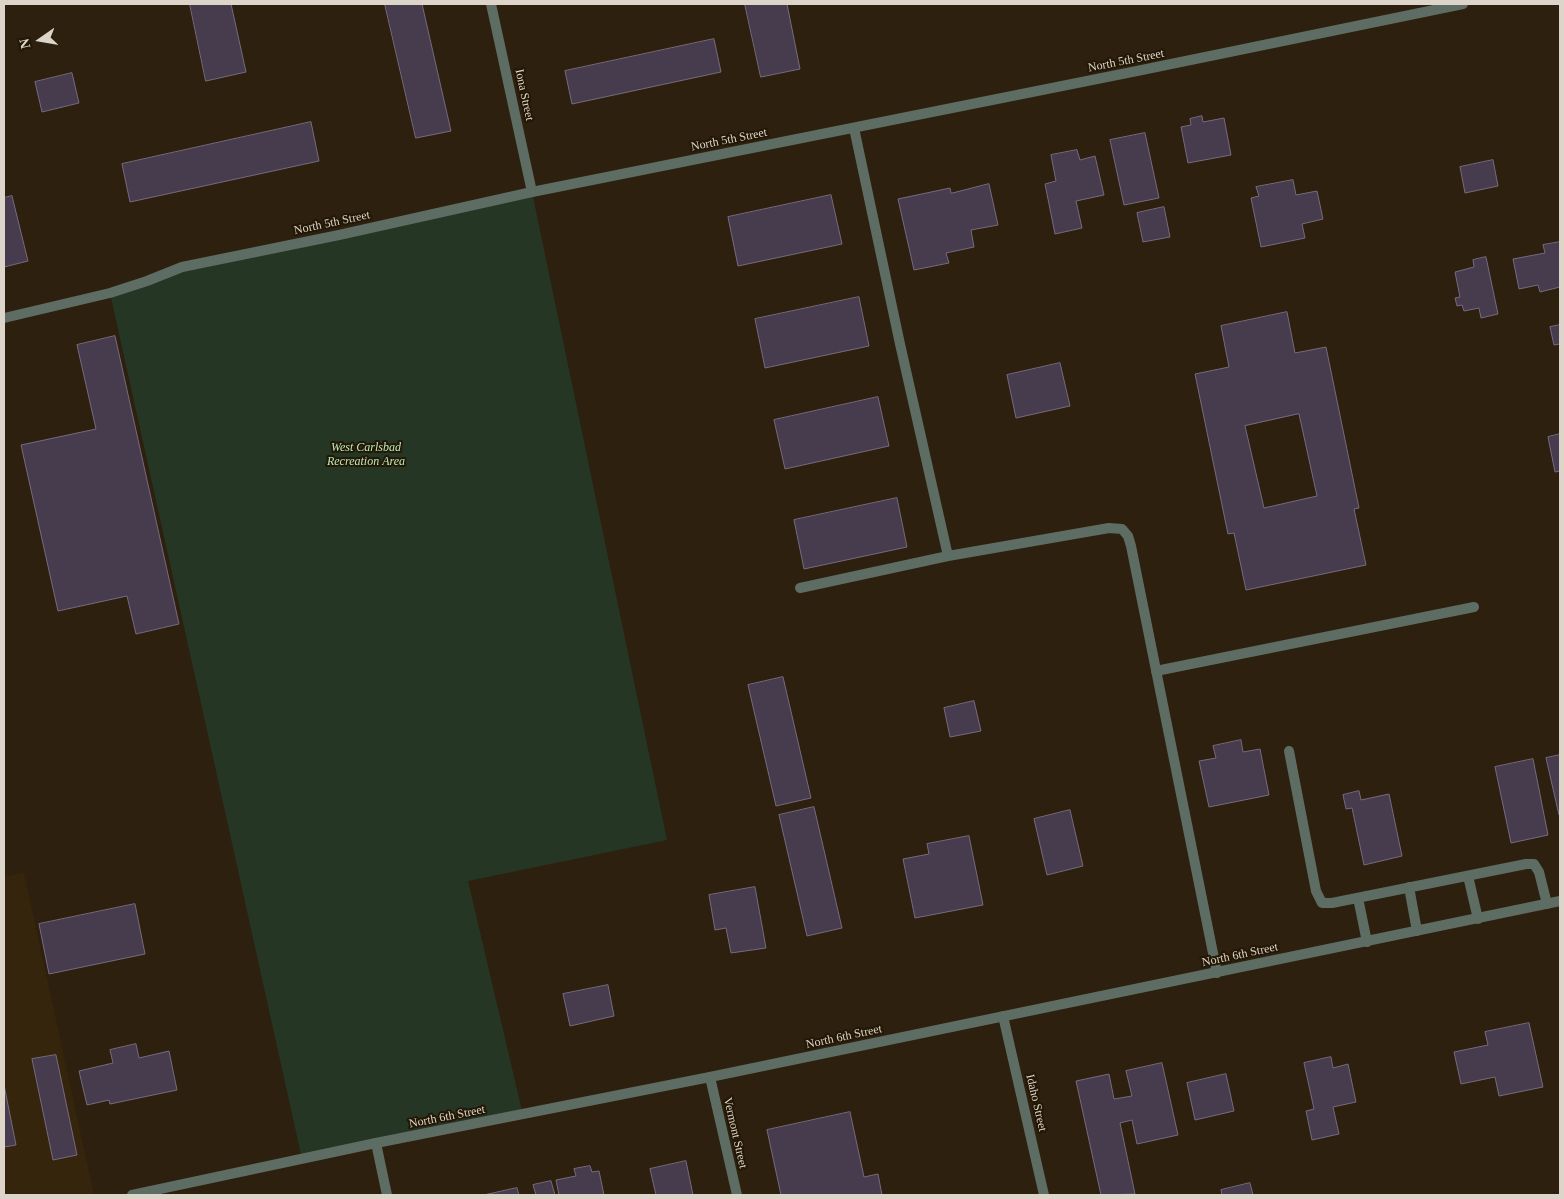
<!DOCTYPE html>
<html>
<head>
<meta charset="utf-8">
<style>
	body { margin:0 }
	#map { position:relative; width:1564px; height:1199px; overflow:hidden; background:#2d200e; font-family:Georgia,serif }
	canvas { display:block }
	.frame { position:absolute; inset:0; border:5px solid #ddd5c9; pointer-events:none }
	.north { position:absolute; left:15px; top:15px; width:50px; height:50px; -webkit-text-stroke:4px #231705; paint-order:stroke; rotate:257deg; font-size:14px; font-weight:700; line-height:20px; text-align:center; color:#ddd5c9 }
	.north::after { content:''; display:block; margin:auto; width:18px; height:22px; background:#ddd5c9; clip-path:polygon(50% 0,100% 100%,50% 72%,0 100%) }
</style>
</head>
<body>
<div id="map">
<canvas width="1564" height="1199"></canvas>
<div class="frame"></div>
<div class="north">N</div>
</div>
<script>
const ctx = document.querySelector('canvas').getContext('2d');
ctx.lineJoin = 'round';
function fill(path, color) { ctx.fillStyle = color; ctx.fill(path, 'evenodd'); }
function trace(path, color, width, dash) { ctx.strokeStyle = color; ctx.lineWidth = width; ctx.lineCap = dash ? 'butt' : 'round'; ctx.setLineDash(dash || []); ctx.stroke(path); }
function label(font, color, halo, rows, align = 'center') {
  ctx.font = font + ' Georgia,serif'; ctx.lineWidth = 4; ctx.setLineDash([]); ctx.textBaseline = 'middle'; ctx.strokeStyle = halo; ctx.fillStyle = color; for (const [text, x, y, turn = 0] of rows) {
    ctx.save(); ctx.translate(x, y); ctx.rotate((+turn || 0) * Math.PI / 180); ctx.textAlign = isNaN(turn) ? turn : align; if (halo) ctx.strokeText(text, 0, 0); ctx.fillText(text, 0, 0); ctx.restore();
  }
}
fill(new Path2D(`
	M24,873L94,1195H4V877Z`), '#35250c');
fill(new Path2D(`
	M532,192L667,840L468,881L523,1115L302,1159L110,293L182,267Z`), '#253625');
const building = new Path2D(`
	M190,4H231L246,72L206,81Z
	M385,4H422L451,131L416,138Z
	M745,4H787L800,69L761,77Z
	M714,39L721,72L572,104L565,71Z
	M72,73L79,103L42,112L35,82Z
	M1202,116L1203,122L1224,118L1231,155L1188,163L1181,127L1191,125L1190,119Z
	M311,122L319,161L130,202L122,164Z
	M1145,133L1159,198L1124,205L1110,140Z
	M1077,150L1080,160L1095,156L1104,195L1076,201L1082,228L1055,234L1045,184L1056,181L1051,155Z
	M1493,160L1498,186L1465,193L1460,167Z
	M1293,180L1296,195L1317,191L1323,219L1302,224L1305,238L1261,247L1251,198L1259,196L1256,187Z
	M989,184L998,225L971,230L974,247L946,253L949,263L914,270L898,199L950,188L951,193Z
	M831,195L842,244L738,266L728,217Z
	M12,196L28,261L4,267V198Z
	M1164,207L1170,237L1143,242L1137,213Z
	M1560,242V287L1540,292L1538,285L1519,289L1513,259L1545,253L1543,245Z
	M1486,257L1498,314L1481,318L1479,308L1464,311L1462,305L1457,306L1455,298L1460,297L1455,272L1474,267L1473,260Z
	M859,297L869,346L765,368L755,319Z
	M1287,312L1295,353L1326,347L1359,508L1354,509L1366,565L1246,590L1234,533L1228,534L1195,374L1229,367L1221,326ZM1299,414L1317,496L1264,508L1245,426Z
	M1560,325V344L1554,345L1550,327Z
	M115,336L179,624L136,634L127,596L58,611L21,445L96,429L77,345Z
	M1060,363L1070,406L1016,418L1007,375Z
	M878,397L889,446L785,469L774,420Z
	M1560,434V471L1555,472L1548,437Z
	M897,498L907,547L804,569L794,520Z
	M783,677L811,798L776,806L748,685Z
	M974,701L981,731L950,737L944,708Z
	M1241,740L1243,752L1260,749L1269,795L1209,807L1199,761L1216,758L1213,746Z
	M1560,755V815H1559L1546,758Z
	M1533,759L1548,835L1511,843L1495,767Z
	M1359,791L1361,800L1389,794L1402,856L1364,865L1352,808L1346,809L1343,795Z
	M814,807L842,928L807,936L779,815Z
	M1070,810L1083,866L1047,875L1034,819Z
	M969,836L983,905L915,918L903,859L929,854L927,844Z
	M755,887L766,948L731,953L726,928L715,930L709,895Z
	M135,904L145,954L49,974L39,924Z
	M608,985L614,1016L570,1026L563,994Z
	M1529,1023L1543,1087L1499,1096L1495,1077L1461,1084L1454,1052L1488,1045L1485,1032Z
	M136,1044L139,1058L169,1051L177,1090L110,1104L109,1100L87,1105L79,1071L113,1063L110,1050Z
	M56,1055L77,1155L53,1160L32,1059Z
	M1331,1057L1333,1068L1348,1064L1356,1102L1333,1107L1339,1134L1312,1140L1306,1111L1314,1109L1304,1063Z
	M1162,1063L1178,1135L1137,1144L1132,1120L1120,1123L1135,1194L1101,1195L1076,1081L1109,1074L1114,1099L1132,1096L1126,1071Z
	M1226,1074L1234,1111L1195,1120L1187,1083Z
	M4,1085L16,1145L4,1147Z
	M850,1112L864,1177L878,1174L882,1195H781L767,1130Z
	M686,1161L693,1195H656L650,1169Z
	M590,1166L592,1172L599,1171L604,1195H559L556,1180L576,1176L574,1169Z
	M551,1181L555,1195H536L533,1185Z
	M1250,1183L1253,1195H1222L1221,1190Z
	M517,1188L519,1195H484Z`);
fill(building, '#473b4e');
trace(building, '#776a7f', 1);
trace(new Path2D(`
	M1156,671L1474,607
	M1289,751L1316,891L1322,903H1332L1526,864H1534L1539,872L1547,904
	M1468,876L1478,919
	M1409,887L1417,931
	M1358,898L1367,942`), '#5e6d63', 10);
trace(new Path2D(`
	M491,4L532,192
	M854,128L900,344L948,556
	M4,318L110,293L147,281L182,267L339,235L532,192L1137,71L1463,4
	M800,588L948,556L1109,528L1122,529L1128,536L1131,546L1217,973
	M1003,1016L1044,1195
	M710,1077L737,1195
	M376,1143L387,1195`), '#5e6d63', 10);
trace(new Path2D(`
	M132,1195L376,1143L710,1077L1560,901`), '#5e6d63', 10);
label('12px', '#ddd5c9', '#231705', [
	["North 5th Street",1126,61,-11],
	["Iona Street",524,95,78],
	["North 5th Street",729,140,-11],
	["North 5th Street",332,223,-12],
	["North 6th Street",1240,955,-12],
	["North 6th Street",844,1037,-12],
	["Idaho Street",1036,1103,77],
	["North 6th Street",447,1117,-11],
	["Vermont Street",735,1133,77]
]);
label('italic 12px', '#b9eaba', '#231705', [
	["West Carlsbad",366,448],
	["Recreation Area",366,462]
]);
</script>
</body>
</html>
